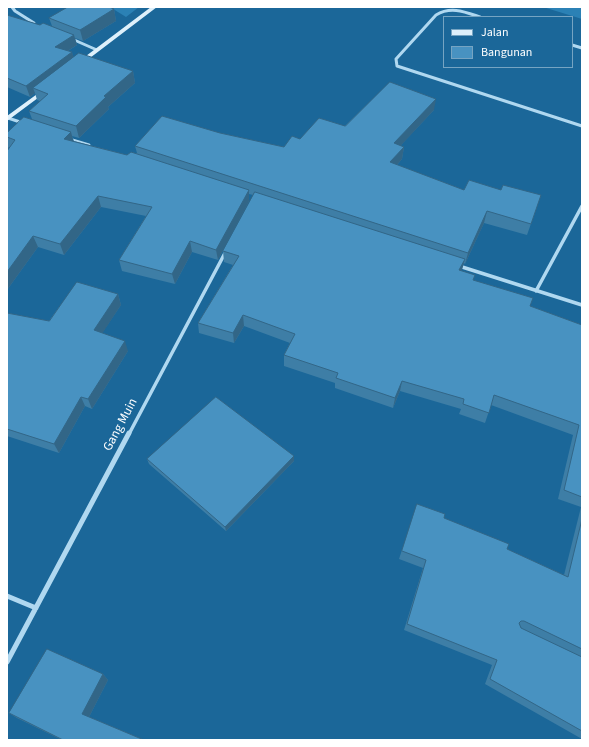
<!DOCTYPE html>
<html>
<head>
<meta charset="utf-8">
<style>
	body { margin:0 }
	#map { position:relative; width:589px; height:747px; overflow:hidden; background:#1b6799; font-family:"Source Sans 3",sans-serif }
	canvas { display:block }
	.frame { position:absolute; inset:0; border:8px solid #fff; pointer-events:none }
	.legend { position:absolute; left:443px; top:16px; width:130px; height:52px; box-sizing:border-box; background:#1b6799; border:1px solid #76a4c2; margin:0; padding:5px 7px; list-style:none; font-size:12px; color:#fff }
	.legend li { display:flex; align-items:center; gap:8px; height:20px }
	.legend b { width:20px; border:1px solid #76a4c2 }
</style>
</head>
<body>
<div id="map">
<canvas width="589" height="747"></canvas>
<div class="frame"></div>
<ul class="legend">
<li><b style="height:5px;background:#def0fb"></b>Jalan</li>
<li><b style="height:11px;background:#4892c1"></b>Bangunan</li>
</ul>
</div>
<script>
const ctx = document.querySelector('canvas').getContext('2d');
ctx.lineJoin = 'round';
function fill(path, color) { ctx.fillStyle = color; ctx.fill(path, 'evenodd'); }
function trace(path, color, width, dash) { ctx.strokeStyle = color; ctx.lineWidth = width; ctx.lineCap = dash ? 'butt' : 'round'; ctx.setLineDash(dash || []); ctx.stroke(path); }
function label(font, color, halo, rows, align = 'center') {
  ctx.font = font + ' "Source Sans 3",sans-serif'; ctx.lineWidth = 3.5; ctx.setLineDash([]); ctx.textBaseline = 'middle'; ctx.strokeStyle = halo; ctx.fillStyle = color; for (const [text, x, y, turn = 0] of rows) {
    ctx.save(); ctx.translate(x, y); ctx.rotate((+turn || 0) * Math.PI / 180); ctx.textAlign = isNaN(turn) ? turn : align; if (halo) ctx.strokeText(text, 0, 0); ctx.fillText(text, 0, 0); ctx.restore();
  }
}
fill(new Path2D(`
	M110,7H139L126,17Z
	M543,7H582V19Z`), '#2b81b5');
trace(new Path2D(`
	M12,7L15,11L34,23
	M480,17C465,12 451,6 436,15L396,59L397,66L582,126
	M72,39L97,50
	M572,45L582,48
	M8,118L23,123
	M69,139L89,145`), '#b0d8f0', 3);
trace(new Path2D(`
	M459,266L582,305
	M536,291L582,206
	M129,434L225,253`), '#b0d8f0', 3.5);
trace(new Path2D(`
	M7,596L36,608
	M7,662L129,433`), '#b0d8f0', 5);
fill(new Path2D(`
	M151,7H157L82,64H78V62Z
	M44,89L46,90V92L7,121V116Z`), '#def0fb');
fill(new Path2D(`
	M114,9L116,21L83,41L75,38L77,45L68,51L72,52L73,58L133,71L135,83L108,107L109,109L79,138L72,136L74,141L127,155L137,153L135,146L220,133L284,147L300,139L345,126L434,110L400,146L404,147L402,159L397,165L464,190H501L541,195L527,235L484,223L465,264L464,263L461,271L475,275L473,280L530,306L582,325V739L485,684L492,665L404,630L423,568L399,559L417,504L444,518L507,549L564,575L581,507L558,499L573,435L491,405L485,423L459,414L461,409L400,391L393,408L335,388V383L284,366V355L290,343L244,326L234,343L199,333L198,323L233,265L224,262L223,251L253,195L249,194V201L218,260L192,252L175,284L122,271L119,260L146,216L101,207L64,255L38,247L7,290L9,148L7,146V133L32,119L29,111L40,101L37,100L35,93L30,97L7,87V15L40,25L52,26L49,18Z
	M118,294L121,305L102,333L128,351L92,409L85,406L59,453L7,436V313L49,321Z
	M147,459L294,461L226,531L149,464Z
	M103,674L108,680L89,717L144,740H62L17,718L9,713Z`), '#3e7ea6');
fill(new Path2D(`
	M114,9L116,21L83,41L80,30Z
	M74,35L77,45L58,57L55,47Z
	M72,52L75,63L33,88L35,93L30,97L26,86Z
	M133,71L135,83L108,107L109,109L79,138L76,126L104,96Z
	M436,99L434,110L392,155L394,143Z
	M71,132L74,143L64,139Z
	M404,147L402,159L389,174L390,162Z
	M249,190V201L218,260L216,250Z
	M98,196L101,207L64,255L60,244Z
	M487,211L484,223L465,264L468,253Z
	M33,236L38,247L7,290V272Z
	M190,241L192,252L175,284L172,274Z
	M465,259L462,270L456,281L459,270Z
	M118,294L121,305L98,340L94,330Z
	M243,315L244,326L234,343L233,333Z
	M125,341L128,351L92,409L88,399Z
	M402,381L400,391L393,408L395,398Z
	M81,397L85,406L59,453L54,444Z
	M294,456V461L226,531L225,527Z
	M103,674L108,680L88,719L82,714Z`), '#326687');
const building = new Path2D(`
	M68,7H109L114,9L80,30L49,18Z
	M7,15L40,25L43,23L74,35L55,47L72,52L26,86L7,78Z
	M79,53L133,71L104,96L106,97L76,126L29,111L48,94L33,88Z
	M390,82L436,99L394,143L404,147L390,162L464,190L469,180L501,190L503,185L541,195L531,224L487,211L468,253L135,146L162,116L220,133L284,147L292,136L300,139L319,118L345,126Z
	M24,117L71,132L64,139L127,155L131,152L249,190L216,250L190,241L172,274L119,260L152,207L98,196L60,244L33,236L7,272V151L15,140L7,137V133Z
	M255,192L465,259L459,270L475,275L473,280L533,298L530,306L582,325V497L564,490L579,425L494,395L489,413L463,404L464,399L402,381L395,398L336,378L338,373L284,355L295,334L243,315L233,333L198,323L239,256L223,251Z
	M77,282L118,294L94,330L125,341L88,399L81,397L54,444L7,429V313L49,321Z
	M216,397L294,456L225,527L147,459Z
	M417,504L445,514L444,518L509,544L507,549L568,577L582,519V649L524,621H521L519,623L521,628L582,657V731L490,679L497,660L407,624L426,560L402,551Z
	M47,649L103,674L82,714L144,740H63L9,713Z`);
fill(building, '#4892c1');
trace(building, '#326687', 1);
label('13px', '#fff', '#1b6799', [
	["Gang Muin",121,425,-62]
]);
</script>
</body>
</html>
